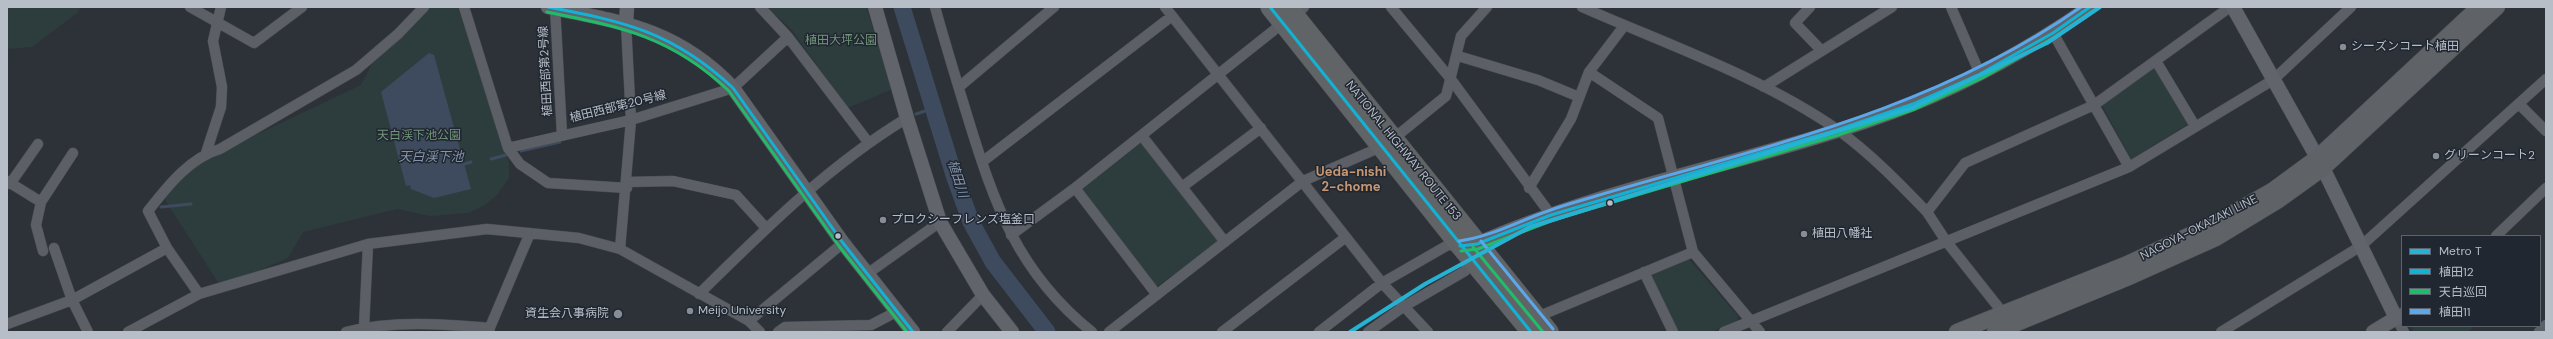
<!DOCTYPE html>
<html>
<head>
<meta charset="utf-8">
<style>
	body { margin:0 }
	#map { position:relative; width:2553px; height:339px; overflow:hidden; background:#2c3238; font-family:"DM Sans","Noto Sans JP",sans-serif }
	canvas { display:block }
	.frame { position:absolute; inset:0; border:8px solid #b8bec7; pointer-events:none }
	.legend { position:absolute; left:2401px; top:235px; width:140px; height:92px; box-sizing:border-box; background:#202731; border:1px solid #5d636d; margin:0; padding:5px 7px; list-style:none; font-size:12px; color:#b8bec7 }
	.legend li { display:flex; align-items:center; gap:8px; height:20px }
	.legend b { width:20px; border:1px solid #5d636d }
</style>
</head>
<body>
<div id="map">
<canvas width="2553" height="339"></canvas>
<div class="frame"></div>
<ul class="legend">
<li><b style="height:5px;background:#26b2d2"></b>Metro T</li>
<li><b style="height:5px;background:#13b2d5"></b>植田12</li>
<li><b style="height:5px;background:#20bc6c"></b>天白巡回</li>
<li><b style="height:5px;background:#5aa8eb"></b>植田11</li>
</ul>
</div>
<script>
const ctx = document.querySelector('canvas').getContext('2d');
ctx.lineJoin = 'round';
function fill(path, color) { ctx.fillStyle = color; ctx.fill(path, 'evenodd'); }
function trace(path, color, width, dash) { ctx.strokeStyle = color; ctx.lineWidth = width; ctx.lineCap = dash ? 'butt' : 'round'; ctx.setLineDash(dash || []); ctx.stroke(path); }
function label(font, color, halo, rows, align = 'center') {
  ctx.font = font + ' "DM Sans","Noto Sans JP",sans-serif'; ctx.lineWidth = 3; ctx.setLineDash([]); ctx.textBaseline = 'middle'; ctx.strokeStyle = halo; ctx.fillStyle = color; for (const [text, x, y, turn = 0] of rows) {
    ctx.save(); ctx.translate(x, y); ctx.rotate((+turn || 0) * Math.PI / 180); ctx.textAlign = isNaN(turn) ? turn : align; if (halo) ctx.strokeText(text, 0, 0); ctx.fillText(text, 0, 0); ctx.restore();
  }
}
fill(new Path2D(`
	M7,7H81L77,13L32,47L7,49Z
	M430,7H458L509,163V178L497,195L485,205L468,213L430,216L397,209L303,232L288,258L221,287L164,198L199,162L361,85L373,62L407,32Z
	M767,7H866L893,89L847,108L792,30Z
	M2154,67L2188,124L2131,159L2102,105Z
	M1141,143L1221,241L1156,287L1082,189Z
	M1688,258L1738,316L1737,321L1712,332H1677L1650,274Z
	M2411,326H2475L2468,332H2414Z`), '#2d3d3e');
fill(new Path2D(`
	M429,53L434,55L471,189L434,198L411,189L410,185L406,186L381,92Z`), '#3e4b5f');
trace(new Path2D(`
	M916,114L934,108
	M521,151L560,142
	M491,159L506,155
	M465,164L471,162
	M161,207L191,204`), '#3e4b5f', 3);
trace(new Path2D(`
	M902,7L954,175L971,222L993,262L1047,332`), '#3e4b5f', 17);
const street = new Path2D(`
	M190,7L254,43L302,7
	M464,7L508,148L520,164L548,183L627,188
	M555,7L562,135
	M760,7L788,37L868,142
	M935,7C945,43 956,79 967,115C994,203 1017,272 1092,332
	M1165,7L1382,283L1428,332
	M1391,7L1450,78L1551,215
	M1582,7C1666,44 1762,77 1838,130C1871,154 1899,183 1927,212
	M1810,7L1795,23L1821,50
	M1951,7L1980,74
	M1295,16L1304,7
	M2053,33L2129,167
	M1458,56L1538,80L1579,97
	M2156,61L2195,126
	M1589,72L1658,118L1693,252L1760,332
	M959,87L1054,7
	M1764,87L1892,7
	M2519,104L2546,131
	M1142,136L1225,242
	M1393,139L1446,96L1461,36L1487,7
	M508,148L631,120L733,88L788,37
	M206,153L221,107L222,87L213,41L221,7
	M982,162L1172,16
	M7,181L41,202
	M627,182L673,181L736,195L766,228
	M10,184L38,144
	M1182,187L1261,128
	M1075,188L1157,295
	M1529,188L1571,119L1589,72L1624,26
	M1011,235L1075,188L1283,23
	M2496,236L2546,188
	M54,248L72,300L88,332
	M620,249L631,120L626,24
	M43,251L36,225L41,202L73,153
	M1644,272L1673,332
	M867,274L940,222
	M199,294L167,248L148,211C167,187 189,158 220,149L356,70L398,34L424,7
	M699,294C764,230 828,166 907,118
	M2003,313L1946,241L1927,212L1965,163L2094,105L2230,7
	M2402,313L2396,318L2404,332
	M1537,317L1693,252
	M749,321L843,243
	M7,324L72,300L167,248
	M364,327L368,244
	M128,332L199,294L368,244L487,229L579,238L620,249L749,321L760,332
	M346,332C392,320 443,324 490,328
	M488,332L530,233
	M778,332L785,327L871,325L896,312
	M947,332L983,295
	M1109,332L1303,181L1381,147
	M1222,332L1346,237
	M1319,332L1382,283L1448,245L1461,246
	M1368,332L1403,307L1465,271L1472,257
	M1724,332L2129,167L2273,80L2351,7
	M2221,332L2361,246L2546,79
	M2539,332L2546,325`);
const secondary = new Path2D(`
	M548,7C623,22 678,30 733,88L843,243L913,332
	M875,7L907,118L940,222L983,295L1012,332
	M2233,7L2323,168L2396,318L2373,332
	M626,24L627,7
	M1477,244C1617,182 1771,160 1913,104C1975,79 2035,45 2090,7`);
const primary = new Path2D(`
	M1957,332L2125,265L2212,225L2272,191L2317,158L2479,7
	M1995,332L2129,277L2216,238L2277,201L2323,168L2497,7`);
const highway = new Path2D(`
	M1270,7L1460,246L1531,332
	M1288,7L1549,332`);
trace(street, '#4a4e52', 11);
trace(secondary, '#4a4e52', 15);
trace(primary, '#4a4e54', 17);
trace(highway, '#494e53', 20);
trace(street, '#5c6066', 10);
trace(secondary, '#61646a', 14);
trace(primary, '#5f6367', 16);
trace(highway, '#616466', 19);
trace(new Path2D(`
	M548,7C626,22 673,32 733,88L843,243L913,332
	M1270,7L1531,332
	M1460,246L1477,244L1551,215L1837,130L1913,104L1980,74L2053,33L2090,7`), '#13b2d5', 3);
trace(new Path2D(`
	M547,12C622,27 672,37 729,91L839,246L907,332
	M1473,247L1543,332
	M1461,251L1478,249L1553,220L1838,135L1915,109L1982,78L2055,37L2093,11`), '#20bc6c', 3);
trace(new Path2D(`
	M1459,241C1490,237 1519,221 1548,211C1564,205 1580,201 1596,196C1764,147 1936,109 2081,7
	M1481,241L1553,329`), '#5aa8eb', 3);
trace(new Path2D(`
	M1350,332L1425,284L1530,227L1912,108L2047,43L2100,7`), '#26b2d2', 4);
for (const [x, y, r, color] of [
	[2343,47,4,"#878d95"],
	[2436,156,4,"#878d95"],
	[1610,203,3.5,"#b8bec7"],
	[883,220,4,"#878d95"],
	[1804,234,4,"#878d95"],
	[838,236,3.5,"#b8bec7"],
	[690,311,4,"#878d95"],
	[618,314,5,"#878d95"]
]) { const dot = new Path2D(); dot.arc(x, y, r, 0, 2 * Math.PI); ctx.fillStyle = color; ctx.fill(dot); trace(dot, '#202731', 1.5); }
label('12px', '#72957a', '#202731', [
	["植田大坪公園",841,41],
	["天白渓下池公園",419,136]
]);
label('12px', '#b8bec7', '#202731', [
	["シーズンコート植田",2351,47],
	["グリーンコート2",2444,156],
	["プロクシーフレンズ塩釜口",891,220],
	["植田八幡社",1812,234],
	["Meijo University",698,311],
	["資生会八事病院",609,314,"right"]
], 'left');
label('12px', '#b8bec7', '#202731', [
	["植田西部第2号線",546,71,-93],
	["植田西部第20号線",618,107,-14],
	["NATIONAL HIGHWAY ROUTE 153",1403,151,51],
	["NAGOYA-OKAZAKI LINE",2199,228,-27]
]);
label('italic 13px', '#8394aa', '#202731', [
	["天白渓下池",431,158],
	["植田川",957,179,72]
]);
label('bold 13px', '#c79772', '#202731', [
	["Ueda-nishi",1351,173],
	["2-chome",1351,188]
]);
</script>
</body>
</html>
